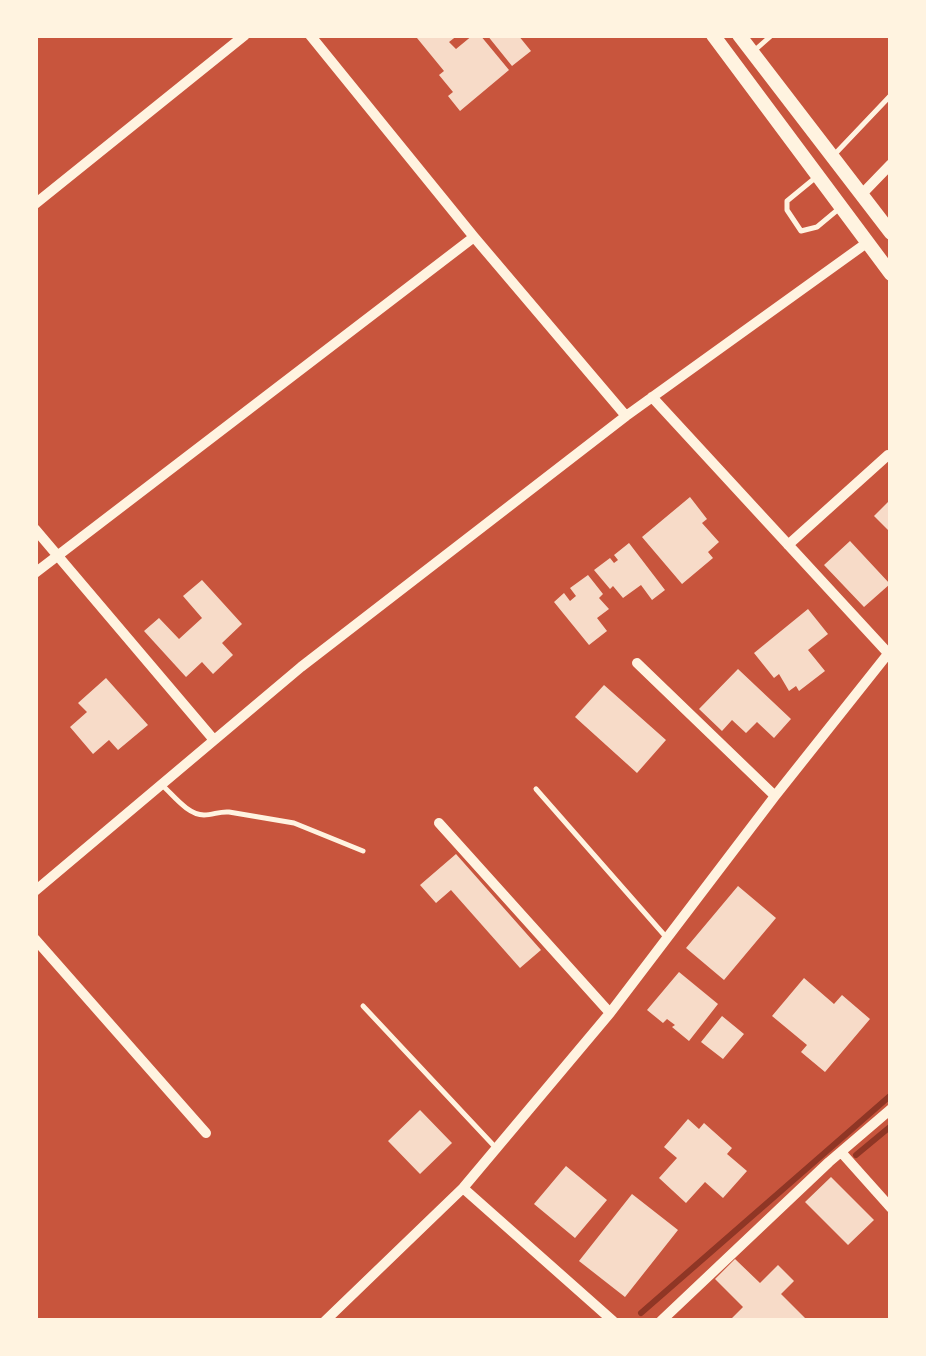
<!DOCTYPE html>
<html>
<head>
<meta charset="utf-8">
<style>
	body { margin:0 }
	#map { position:relative; width:926px; height:1356px; overflow:hidden; background:#c8553d; font-family:"Noto Sans",sans-serif }
	canvas { display:block }
	.frame { position:absolute; inset:0; border:38px solid #fff3e0; pointer-events:none }
</style>
</head>
<body>
<div id="map">
<canvas width="926" height="1356"></canvas>
<div class="frame"></div>
</div>
<script>
const ctx = document.querySelector('canvas').getContext('2d');
ctx.lineJoin = 'round';
function trace(path, color, width, dash) { ctx.strokeStyle = color; ctx.lineWidth = width; ctx.lineCap = dash ? 'butt' : 'round'; ctx.setLineDash(dash || []); ctx.stroke(path); }
function fill(path, color) { ctx.fillStyle = color; ctx.fill(path, 'evenodd'); }
trace(new Path2D(`
	M856,1155L891,1126
	M641,1313L891,1095`), '#8f3625', 6);
fill(new Path2D(`
	M421,35H458L449,42L456,49L473,35H480L509,70L460,111L448,96L453,92L439,75L444,71L417,38Z
	M487,35H518L531,51L512,66Z
	M690,497L707,519L702,523L719,542L708,552L713,558L682,584L642,537Z
	M891,499V533L874,516Z
	M850,541L890,584L864,607L824,565Z
	M629,543L665,590L652,600L641,585L623,598L613,586L610,589L594,570L610,558L614,563L618,560L614,555Z
	M588,575L603,594L599,598L609,609L597,618L607,631L589,645L554,602L564,593L570,601L576,596L570,588Z
	M202,580L242,624L222,643L233,655L213,674L202,662L186,677L144,631L159,618L179,639L202,618L183,596Z
	M808,609L828,634L808,650L825,671L799,691L796,686L789,691L779,674L774,678L754,653Z
	M738,669L791,719L774,738L757,722L746,733L732,720L722,731L699,709Z
	M106,678L148,725L118,750L109,740L93,754L70,727L87,712L78,703Z
	M604,685L666,740L637,773L575,717Z
	M456,854L541,950L520,968L451,890L436,903L420,885Z
	M738,886L776,918L724,980L686,948Z
	M679,972L718,1004L689,1041L672,1027L675,1025L667,1019L663,1023L647,1010Z
	M804,978L834,1004L842,995L870,1019L825,1072L801,1052L807,1045L772,1016Z
	M722,1016L744,1034L723,1059L701,1042Z
	M420,1110L452,1143L420,1174L388,1141Z
	M688,1119L699,1129L704,1123L732,1148L727,1154L747,1171L723,1198L705,1182L686,1203L659,1178L677,1158L664,1147Z
	M566,1166L607,1200L575,1238L534,1204Z
	M831,1177L874,1220L848,1245L805,1202Z
	M632,1194L678,1230L625,1297L579,1261Z
	M735,1259L760,1283L778,1265L794,1281L781,1294L808,1321H729L743,1307L715,1279Z`), '#f7dbc8');
trace(new Path2D(`
	M755,50L772,35
	M834,155L891,95
	M815,178L787,201V210L801,231L817,227L841,207
	M163,786C174,796 188,815 204,815C213,815 220,811 229,812L294,823L363,851
	M536,789L666,937
	M363,1006L496,1148`), '#fff3e0', 5);
trace(new Path2D(`
	M310,35L474,237L626,416
	M861,195L891,164
	M35,204L245,35
	M652,397L888,653
	M35,529L214,740
	M788,545L888,455
	M35,573L474,237
	M637,663L775,796
	M439,823L610,1013
	M35,891L301,667L626,416L868,242
	M35,939L206,1133
	M841,1152L891,1208
	M463,1188L613,1321
	M325,1321L463,1188L610,1013L775,796L891,650
	M661,1321L829,1162L891,1109`), '#fff3e0', 10);
trace(new Path2D(`
	M713,35L891,274
	M739,35L891,233`), '#fff3e0', 14);
</script>
</body>
</html>
